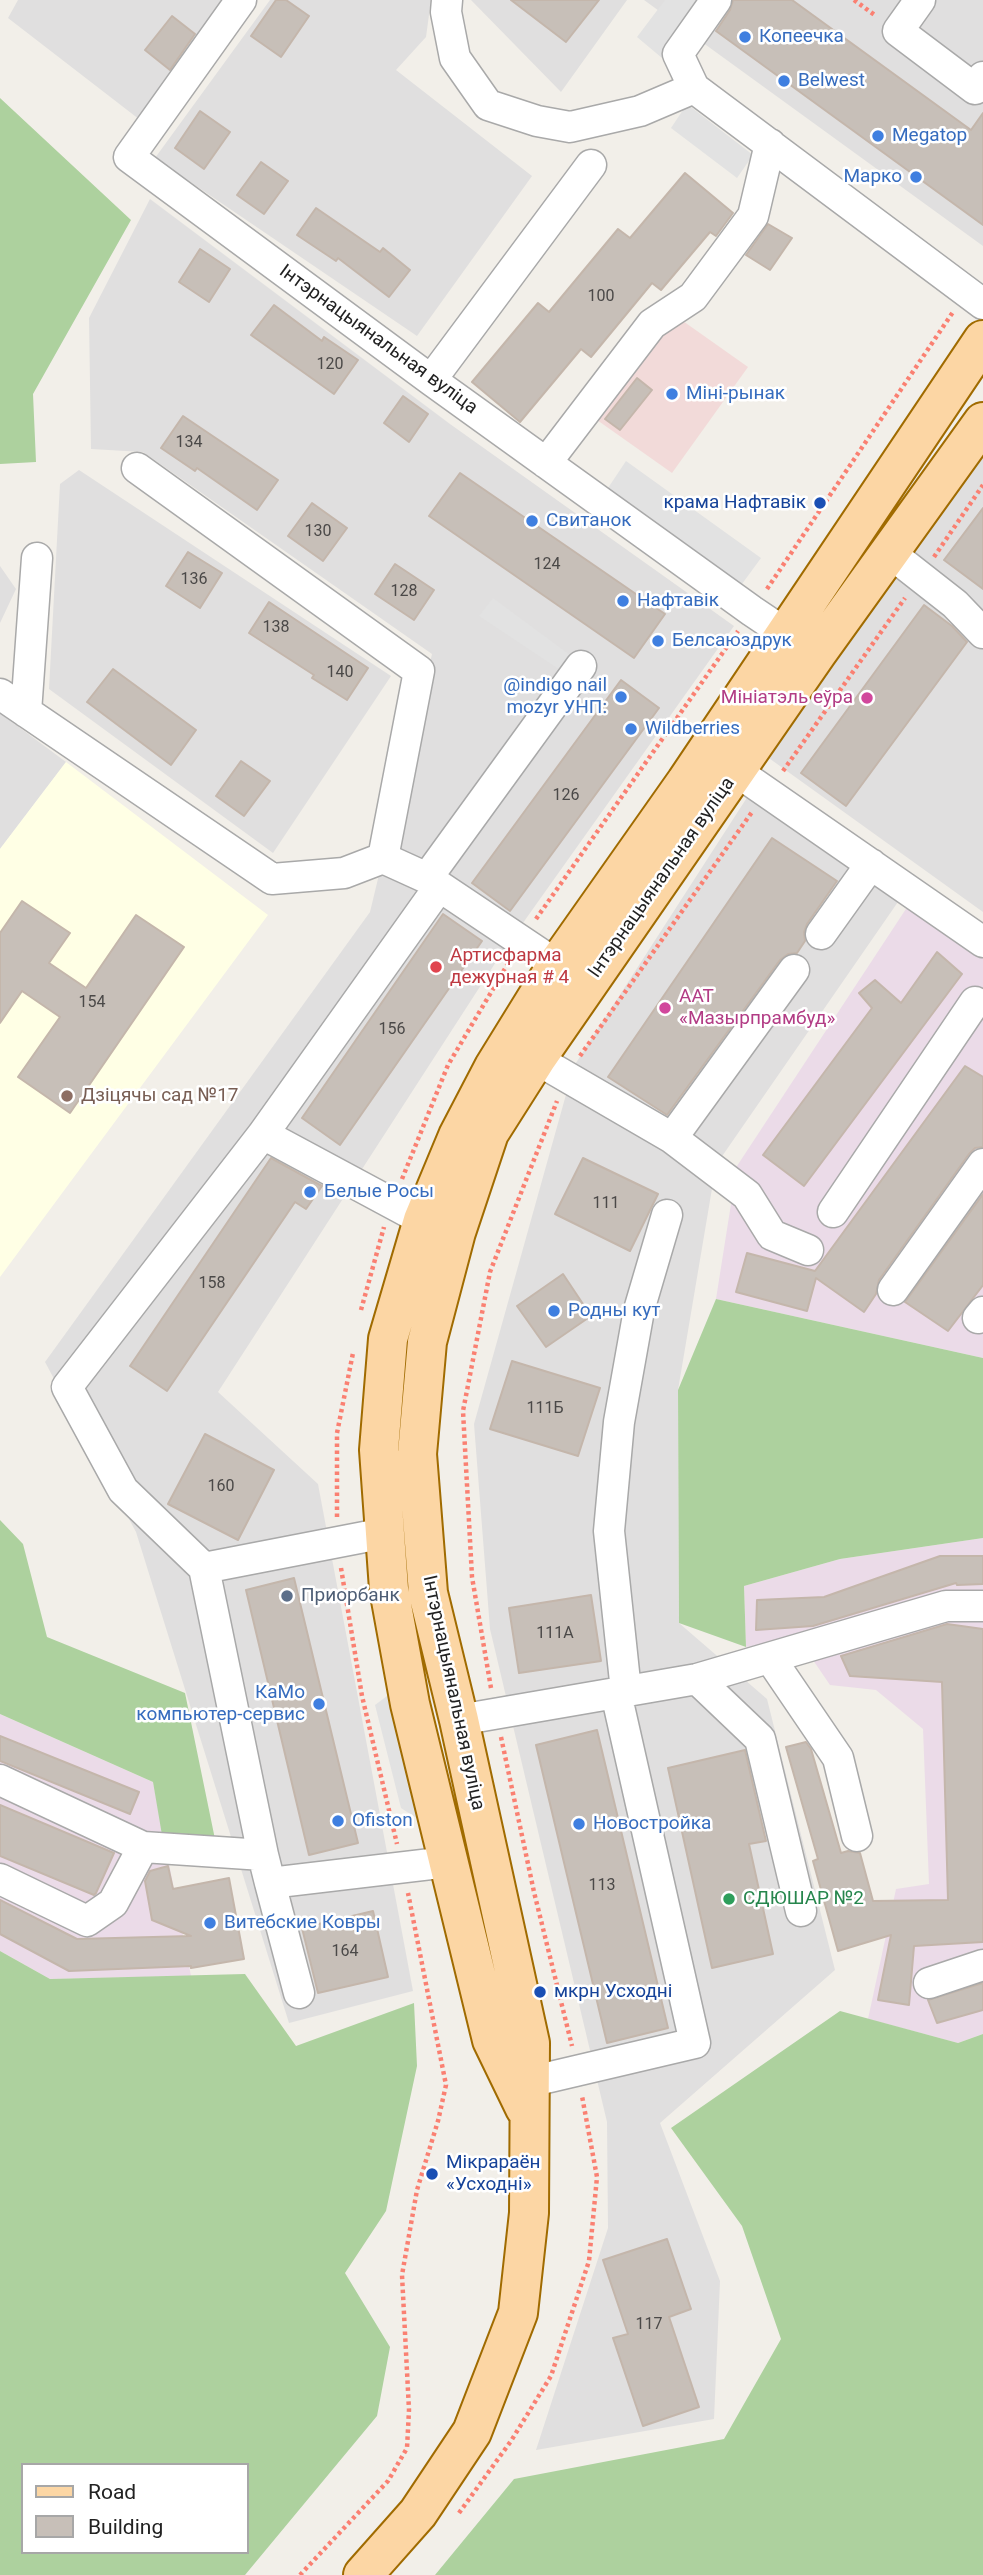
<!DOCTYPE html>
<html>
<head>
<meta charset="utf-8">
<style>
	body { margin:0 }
	#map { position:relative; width:983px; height:2575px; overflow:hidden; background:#f2efe9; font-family:Roboto,sans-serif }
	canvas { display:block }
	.legend { position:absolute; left:21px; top:2463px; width:228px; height:91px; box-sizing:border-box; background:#fff; border:2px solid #a7a7a7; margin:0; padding:9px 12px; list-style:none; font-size:21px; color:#222 }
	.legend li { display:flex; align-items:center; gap:14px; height:35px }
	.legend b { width:35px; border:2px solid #a7a7a7 }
</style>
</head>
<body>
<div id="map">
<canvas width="983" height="2575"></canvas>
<ul class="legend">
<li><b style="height:9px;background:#fcd6a4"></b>Road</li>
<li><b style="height:19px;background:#c7bfb8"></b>Building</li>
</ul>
</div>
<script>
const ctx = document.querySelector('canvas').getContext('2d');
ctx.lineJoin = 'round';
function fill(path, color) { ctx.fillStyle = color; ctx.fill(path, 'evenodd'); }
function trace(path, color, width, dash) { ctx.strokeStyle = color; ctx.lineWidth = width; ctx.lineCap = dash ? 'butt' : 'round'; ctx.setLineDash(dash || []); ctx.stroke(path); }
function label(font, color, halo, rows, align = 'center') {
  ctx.font = font + ' Roboto,sans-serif'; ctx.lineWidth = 5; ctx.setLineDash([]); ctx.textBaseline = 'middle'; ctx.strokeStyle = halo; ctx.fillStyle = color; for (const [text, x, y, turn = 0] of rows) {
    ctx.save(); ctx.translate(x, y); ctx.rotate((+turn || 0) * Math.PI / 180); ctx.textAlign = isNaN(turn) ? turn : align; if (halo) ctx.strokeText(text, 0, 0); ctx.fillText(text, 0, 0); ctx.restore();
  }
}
fill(new Path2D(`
	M18,0H229L144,123L8,18Z
	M270,0H431L426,37L396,70L532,176L417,336L155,158Z
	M471,0H627L561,92Z
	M644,0H983V246Z
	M150,199L450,424L734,626L503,951L218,1392L318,1484L413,1991L289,2023L136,1532L45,1362L370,912L432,654L143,452L91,449L89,318Z
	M983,441V912L766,756Z
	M79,470L391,676L273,853L49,689L60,484Z
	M0,566L16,589L0,623Z
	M0,713L66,762L0,849Z
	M748,796L900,899L716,1165L678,1390L679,1623L767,1699L835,1970L660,2123L720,2281L714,2419L536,2450L608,2228L607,2122L490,1629L474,1424L574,1066Z`), '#e0dfdf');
fill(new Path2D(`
	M673,314L748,367L672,473L597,420Z`), '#f2dad9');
fill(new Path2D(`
	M923,883L983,927V1358L716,1299L737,1166Z
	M983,1538V2034L958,2043L868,2019L896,1889L929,1884L923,1729L876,1690L830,1685L798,1638L746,1647L744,1586L840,1559Z
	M0,1714L153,1782L191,1976L50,1979L0,1951Z`), '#ebdbe8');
fill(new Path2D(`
	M66,762L268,915L0,1277V849Z`), '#ffffe5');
fill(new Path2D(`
	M0,98L131,220L33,394L36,462L0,464Z
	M716,1299L983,1358V1538L840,1559L744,1586L746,1647L679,1623L678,1390Z
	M0,1520L23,1544L47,1637L185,1693L216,1844L162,1835L153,1782L0,1714Z
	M0,1951L50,1979L245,1974L296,2046L414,2003L417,2066L386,2211L345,2273L390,2347L377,2416L245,2575H0ZM23,2465H247V2552H23Z
	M840,2011L958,2043L983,2034V2575H435L514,2479L724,2439L781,2339L742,2226L671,2128Z`), '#add19e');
fill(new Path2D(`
	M665,0H705L662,58L637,37Z
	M687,104L753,155L737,178L671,128Z
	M626,461L761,558L742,584L608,488Z
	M493,598L570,655L560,670L479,616Z
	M395,1690L421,1821L401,1808L375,1705Z`), '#e2e2e2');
const building = new Path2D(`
	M276,0H286L309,16L281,57L251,36Z
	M511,0H599L566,42Z
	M733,0H792L971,130L983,113V225L716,31L730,10Z
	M172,16L195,34L170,70L145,50Z
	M200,111L230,132L204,169L175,148Z
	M261,162L288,181L264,214L237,195Z
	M685,173L733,213L716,236L710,232L661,290L652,283L591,357L581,349L520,422L472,382L538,303L549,312L618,229L630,238Z
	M316,208L380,252L383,248L410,270L389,297L338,258L336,261L297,235Z
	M768,224L792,238L770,270L746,255Z
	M200,249L230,269L209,302L179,282Z
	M274,305L322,341L324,337L358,360L334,394L251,335Z
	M637,378L652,390L620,430L605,419Z
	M403,396L428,414L409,442L384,423Z
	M183,416L278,480L257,510L197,468L195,471L161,448Z
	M460,473L665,614L634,658L429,516Z
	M312,503L347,528L323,561L288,536Z
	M983,508V589L944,560Z
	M188,552L222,573L200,608L166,586Z
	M395,564L434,590L414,620L375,594Z
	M269,602L368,668L347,700L312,678L314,675L249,633Z
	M924,605L952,626L967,642L846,806L801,773Z
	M113,669L196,730L171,765L87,702Z
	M621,680L659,708L510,911L472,883Z
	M241,761L270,781L244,816L216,796Z
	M772,838L837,881L807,924L804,932L805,941L797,953L788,954L780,960L667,1115L608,1077Z
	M22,901L70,933L49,963L86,988L136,915L184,947L70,1113L18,1077L60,1017L22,991L0,1023V933Z
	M443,914L482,941L340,1145L302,1118Z
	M937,952L962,974L804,1186L763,1155L872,1008L859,993L875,980L901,1003Z
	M965,1066L983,1077V1147L975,1148L969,1154L879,1280L876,1294L864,1312L816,1278L807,1311L736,1292L747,1253L815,1271Z
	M271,1158L322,1186L306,1209L295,1202L167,1391L130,1366Z
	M583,1158L658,1194L630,1251L555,1214Z
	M983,1194V1285L948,1331L905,1302Z
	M563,1274L591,1316L546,1347L517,1306Z
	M512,1361L600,1388L578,1456L490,1429Z
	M205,1434L274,1470L238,1540L168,1504Z
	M940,1556H983V1584L957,1585L956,1583L813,1626L756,1630L757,1600L824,1597Z
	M294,1578L358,1843L309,1855L246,1590Z
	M591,1595L601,1661L519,1673L509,1608Z
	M947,1624L983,1629V1942L914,1946L909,2005L878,2000L891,1935L838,1951L813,1861L818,1859L786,1747L806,1742L811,1749L841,1853L848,1851L860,1853L873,1901L948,1900L942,1682L850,1676L841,1656Z
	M597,1730L668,2028L607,2043L536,1745Z
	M0,1736L139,1792L130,1814L0,1761Z
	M745,1750L766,1841L749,1844L773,1954L712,1968L668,1768Z
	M0,1805L114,1853L96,1893L94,1895L0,1856Z
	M168,1866L173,1889L229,1878L244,1959L191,1968V1966L69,1971L0,1934V1900L77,1939L191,1936L152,1920L145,1881L150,1871Z
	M373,1911L388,1977L318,1993L302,1928Z
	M983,1983V2010L937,2023L928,2000Z
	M667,2239L691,2309L669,2317L699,2407L643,2426L613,2338L628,2334L603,2260Z`);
fill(building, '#c7bfb8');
trace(building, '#c4b6ab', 2);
const minor = new Path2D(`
	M241,0L129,157L431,380L752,611L804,646
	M447,0L446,12L455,58L488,105L537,121L570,127L640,111L694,88L983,304
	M920,0L898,31L975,89L983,77
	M694,88L678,54L716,0
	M431,380L591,165
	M546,463L652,324L693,297L753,216L770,144
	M890,553L955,604L983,633
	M0,694L272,879L344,873L383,858L419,671L137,468
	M26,712L37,558
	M736,771L983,942
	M383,858L427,878L557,965
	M427,878L581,666
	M821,934L871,864
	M536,1059L672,1138L747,1195L772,1235L808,1250
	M263,1134L423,1220L443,1227
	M672,1138L794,970
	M833,1212L975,1002
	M893,1290L983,1164
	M978,1318L983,1312
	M204,1568L385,1533
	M770,1658L838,1758L857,1836
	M697,1679L760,1739L801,1911
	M626,1691L609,1531L619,1422L639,1310L667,1215
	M459,1720L697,1679L946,1606H983
	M0,1780L143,1847L263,1855L270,1883L448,1862
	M263,1855L204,1568L123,1490L67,1387L263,1134L439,887
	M0,1879L87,1921L113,1903L143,1847
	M270,1883L299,1993
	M929,1983L983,1965
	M529,2082L695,2043L616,1693`);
const major = new Path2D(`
	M525,2108L492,2040L410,1704L389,1589L379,1450L388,1339L423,1220L458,1136L494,1067L557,965L686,782L983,340
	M363,2575L418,2513L472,2432L518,2313L529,2213L530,2043L459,1720L428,1593L417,1454L427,1342L456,1232L489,1133L536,1059L817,653L983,422`);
trace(minor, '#a9a9a9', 33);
trace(major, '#a06b00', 42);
trace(new Path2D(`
	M854,0L876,16
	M934,557L983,485
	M767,589L953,312
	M783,771L905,598
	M536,919L738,631
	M580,1056L752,812
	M402,1179L448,1065L509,962
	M361,1310L384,1227
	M337,1517V1433L353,1353
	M341,1568L362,1696L397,1844
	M491,1688L472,1577L463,1411L490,1272L557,1101
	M501,1737L534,1892L572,2046
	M459,2513L511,2441L551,2376L589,2261L597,2177L582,2096
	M300,2575L388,2481L407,2448L409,2410L402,2275L417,2190L438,2121L446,2085L408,1893`), '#fa8072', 4.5, [3.5, 3.5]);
trace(minor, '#fff', 30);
trace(major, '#fcd6a4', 38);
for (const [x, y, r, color] of [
	[745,37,7,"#3f7fe0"],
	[784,81,7,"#3f7fe0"],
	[878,136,7,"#3f7fe0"],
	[916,177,7,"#3f7fe0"],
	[672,394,7,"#3f7fe0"],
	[820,503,7,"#1a4fb4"],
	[532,521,7,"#3f7fe0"],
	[623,601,7,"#3f7fe0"],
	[658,641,7,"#3f7fe0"],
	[621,697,7,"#3f7fe0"],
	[867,698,7,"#d1479c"],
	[631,729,7,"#3f7fe0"],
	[436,967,7,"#e0444e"],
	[665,1008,7,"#d1479c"],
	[67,1096,7,"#8d6e63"],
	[310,1192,7,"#3f7fe0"],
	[554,1311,7,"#3f7fe0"],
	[287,1596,7,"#5c6f8a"],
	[319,1704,7,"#3f7fe0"],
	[338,1821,7,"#3f7fe0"],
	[579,1824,7,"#3f7fe0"],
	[729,1899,7,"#2e9e5b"],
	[210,1923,7,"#3f7fe0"],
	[540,1992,7,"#1a4fb4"],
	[432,2174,7,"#1a4fb4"]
]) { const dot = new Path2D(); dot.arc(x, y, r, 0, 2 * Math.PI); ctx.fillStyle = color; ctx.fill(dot); trace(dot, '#fff', 2.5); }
label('16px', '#4b4948', null, [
	["100",601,297],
	["120",330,365],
	["134",189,443],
	["130",318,532],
	["124",547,565],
	["136",194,580],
	["128",404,592],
	["138",276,628],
	["140",340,673],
	["126",566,796],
	["154",92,1003],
	["156",392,1030],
	["111",606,1204],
	["158",212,1284],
	["111Б",545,1409],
	["160",221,1487],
	["111А",555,1634],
	["113",602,1886],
	["164",345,1952],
	["117",649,2325]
]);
label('19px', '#366cbe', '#fff', [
	["Копеечка",759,37],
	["Belwest",798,81],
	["Megatop",892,136],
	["Марко",902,177,"right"],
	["Міні-рынак",686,394],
	["Свитанок",546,521],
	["Нафтавік",637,601],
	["Белсаюздрук",672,641],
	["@indigo nail",607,686,"right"],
	["mozyr УНП:",607,708,"right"],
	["Wildberries",645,729],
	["Белые Росы",324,1192],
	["Родны кут",568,1311],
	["КаМо",305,1693,"right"],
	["компьютер-сервис",305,1715,"right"],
	["Ofiston",352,1821],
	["Новостройка",593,1824],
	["Витебские Ковры",224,1923]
], 'left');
label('19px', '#222', '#fff', [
	["Інтэрнацыянальная вуліца",378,340,36],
	["Інтэрнацыянальная вуліца",662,878,-55],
	["Інтэрнацыянальная вуліца",453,1693,78]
]);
label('19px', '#164399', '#fff', [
	["крама Нафтавік",806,503,"right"],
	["мкрн Усходні",554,1992],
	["Мікрараён",446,2163],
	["«Усходні»",446,2185]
], 'left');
label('19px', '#b23c85', '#fff', [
	["Мініатэль еўра",853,698],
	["ААТ",679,997,"left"],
	["«Мазырпрамбуд»",679,1019,"left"]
], 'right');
label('19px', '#be3a42', '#fff', [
	["Артисфарма",450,956],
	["дежурная # 4",450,978]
], 'left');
label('19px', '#785e54', '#fff', [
	["Дзіцячы сад №17",81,1096]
], 'left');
label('19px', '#4e5e75', '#fff', [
	["Приорбанк",301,1596]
], 'left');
label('19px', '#27864d', '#fff', [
	["СДЮШАР №2",743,1899]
], 'left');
</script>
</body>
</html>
